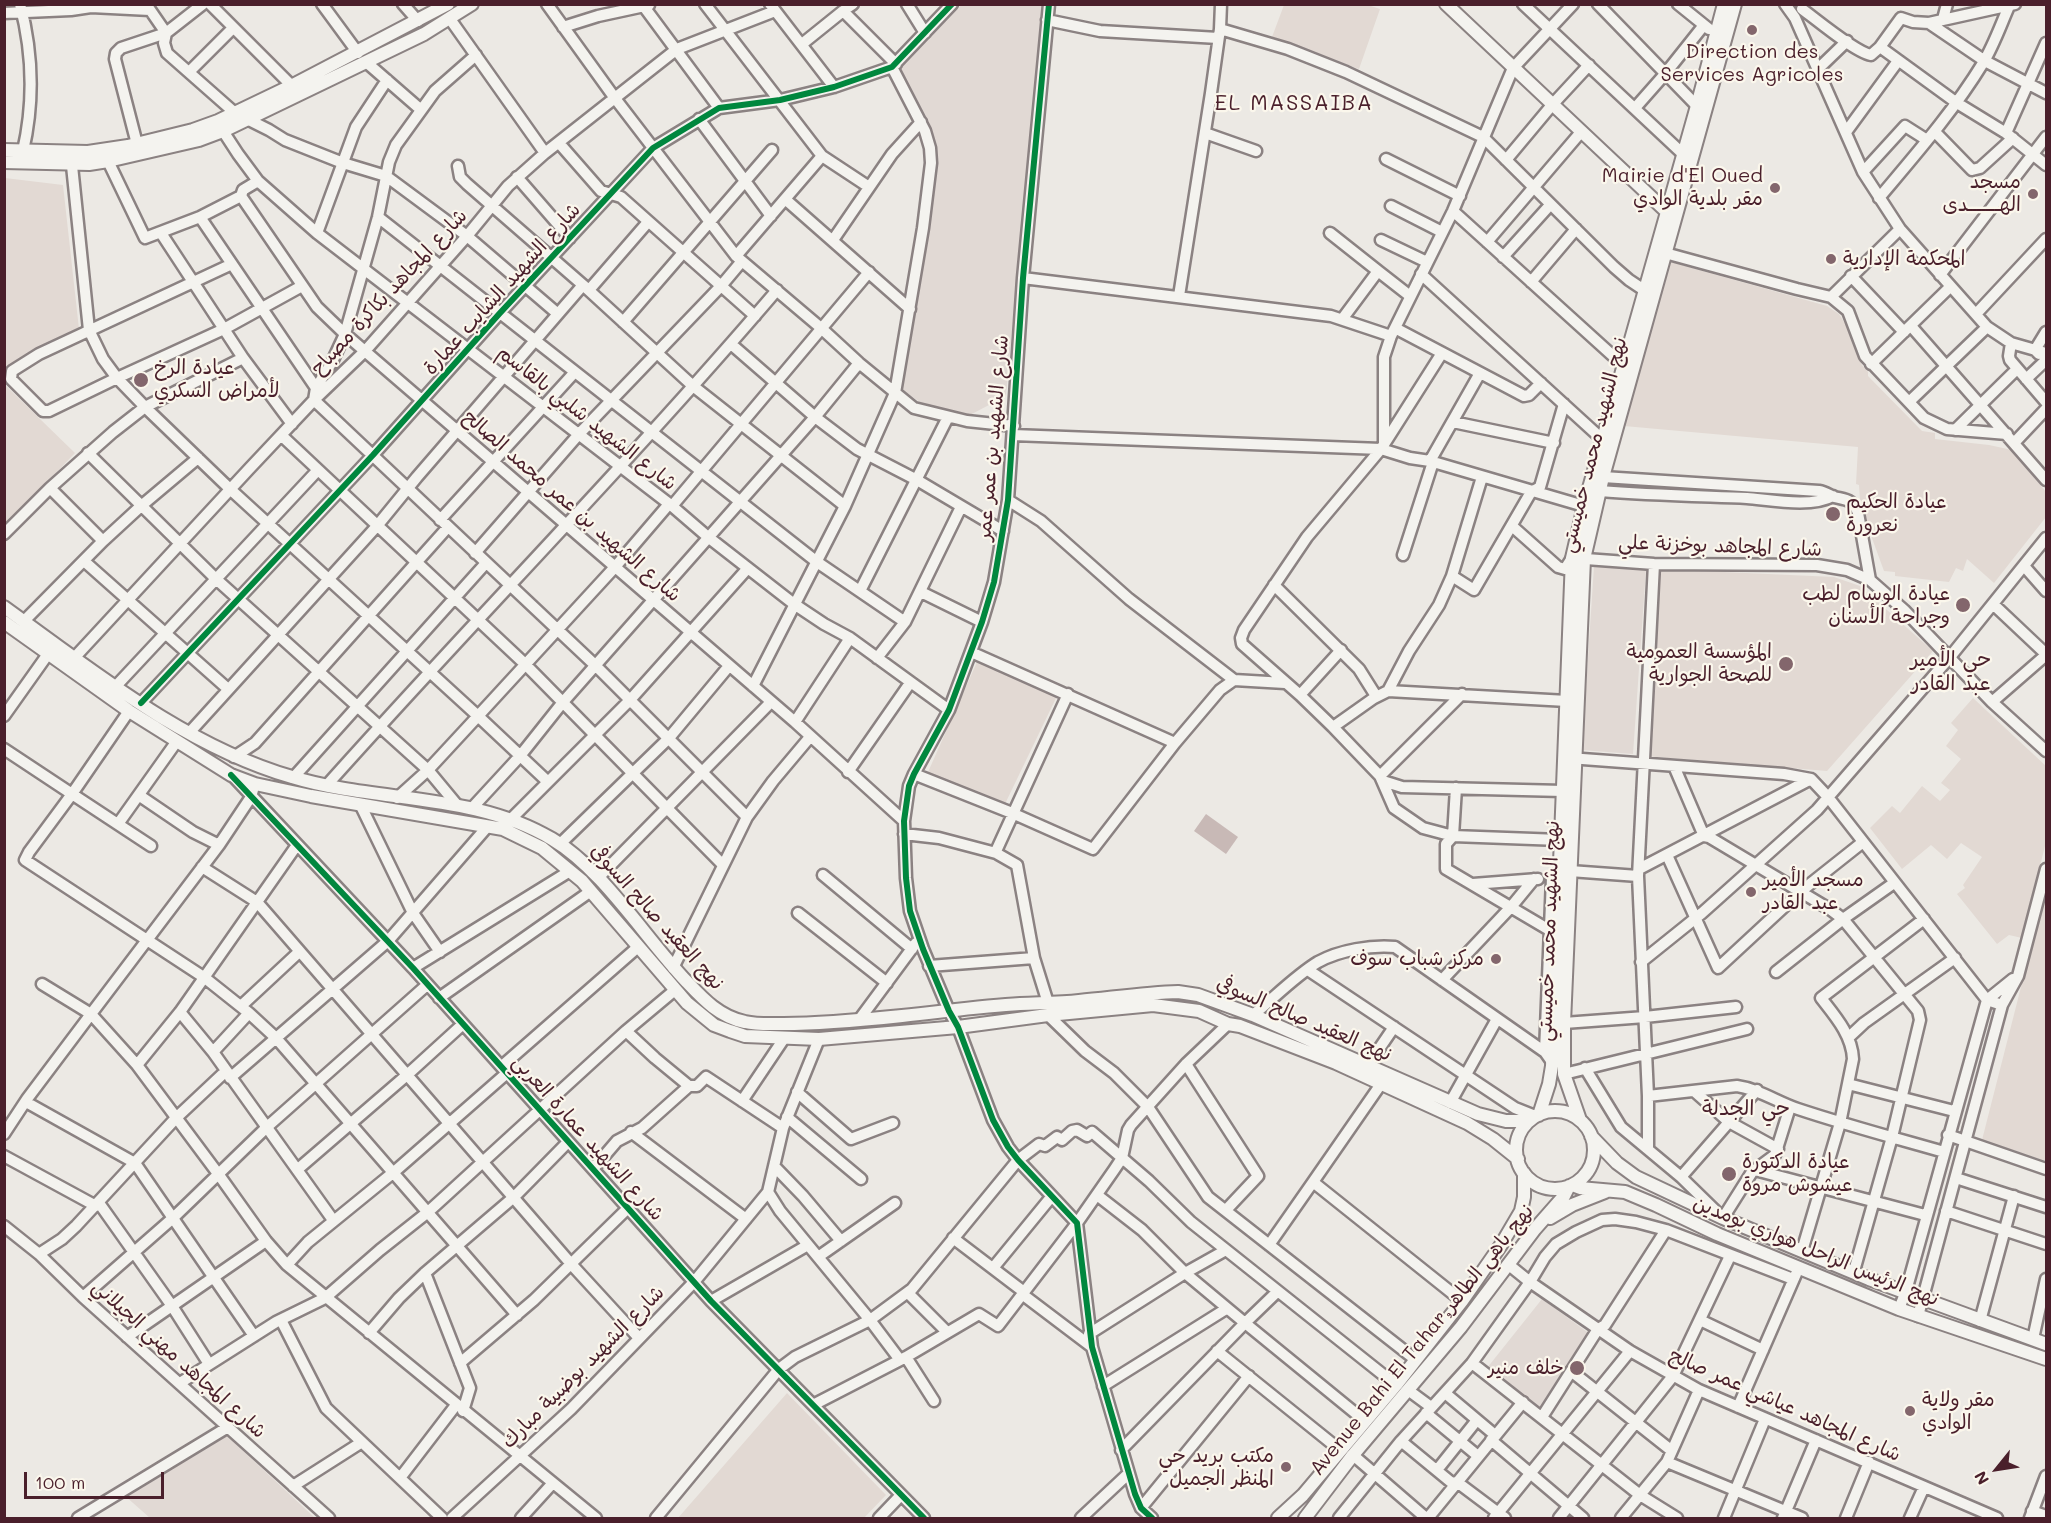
<!DOCTYPE html>
<html>
<head>
<meta charset="utf-8">
<style>
	body { margin:0 }
	#map { position:relative; width:2051px; height:1523px; overflow:hidden; background:#ece9e4; font-family:Mali,sans-serif }
	canvas { display:block }
	.frame { position:absolute; inset:0; border:6px solid #4a1f2b; pointer-events:none }
	.north { position:absolute; left:1967px; top:1439px; width:60px; height:60px; -webkit-text-stroke:4px #fbf7ec; paint-order:stroke; rotate:240deg; font-size:16px; font-weight:700; line-height:24px; text-align:center; color:#4a1f2b }
	.north::after { content:''; display:block; margin:auto; width:21px; height:27px; background:#4a1f2b; clip-path:polygon(50% 0,100% 100%,50% 72%,0 100%) }
	.scale { position:absolute; left:24px; top:1472px; width:140px; height:27px; box-sizing:border-box; border:3px solid #4a1f2b; border-top:0; padding-left:8px; font-size:18px; line-height:21px; white-space:nowrap; color:#4a1f2b; -webkit-text-stroke:4px #fbf7ec; paint-order:stroke }
</style>
</head>
<body>
<div id="map">
<canvas width="2051" height="1523"></canvas>
<div class="frame"></div>
<div class="north">N</div>
<div class="scale">100 m</div>
</div>
<script>
const ctx = document.querySelector('canvas').getContext('2d');
ctx.lineJoin = 'round';
function fill(path, color) { ctx.fillStyle = color; ctx.fill(path, 'evenodd'); }
function trace(path, color, width, dash) { ctx.strokeStyle = color; ctx.lineWidth = width; ctx.lineCap = dash ? 'butt' : 'round'; ctx.setLineDash(dash || []); ctx.stroke(path); }
function label(font, color, halo, rows, align = 'center') {
  ctx.font = font + ' Mali,"Playpen Sans Arabic",sans-serif'; ctx.lineWidth = 4.5; ctx.setLineDash([]); ctx.textBaseline = 'middle'; ctx.strokeStyle = halo; ctx.fillStyle = color; for (const [text, x, y, turn = 0] of rows) {
    ctx.save(); ctx.translate(x, y); ctx.rotate((+turn || 0) * Math.PI / 180); ctx.textAlign = isNaN(turn) ? turn : align; if (halo) ctx.strokeText(text, 0, 0); ctx.fillText(text, 0, 0); ctx.restore();
  }
}
fill(new Path2D(`
	M1368,5L1380,9L1359,69L1272,37L1284,5Z
	M5,178L63,185L79,329L5,370Z
	M1671,262L1827,306L1839,314L1849,330L1862,365L1868,372V376L1922,431L1935,433V439L1989,445L2012,450L2046,492V517L1994,583L1967,559L1963,571L1956,568L1949,582L1895,576V572L1884,571L1869,530L1860,500L1859,485L1856,484L1858,447L1624,426Z
	M4,384L75,453L5,526H4Z
	M1658,569L1834,577L1860,586L1933,651L1827,771L1644,756Z
	M977,662L1057,696L1004,806L928,772Z
	M1973,698L2046,766V842L2022,938L2009,935L1997,944L1957,894L1965,888L1963,885L1982,857L1961,843L1947,859L1931,845L1902,869L1870,828L1892,806L1900,813L1922,786L1940,801L1950,790L1941,783L1961,759L1946,746L1958,730L1951,723Z
	M2046,889V1161L1982,1140Z
	M787,1393L886,1495L864,1518H678Z`), '#e2d9d3');
fill(new Path2D(`
	M961,5H1042L1006,396L970,415L921,403L900,388L933,148L898,70Z
	M1594,566L1646,569L1633,754L1582,750Z
	M1542,1299L1590,1334L1542,1411L1487,1368Z
	M224,1433L315,1518H150L124,1495Z`), '#e1d9d4');
fill(new Path2D(`
	M1206,814L1238,837L1226,854L1194,831Z`), '#c8b9b6');
const minor = new Path2D(`
	M20,4C33,53 34,103 23,151
	M203,4L166,33L164,43L167,53L235,113L269,130L285,140L343,163L386,176L467,236L558,314
	M210,4L297,91
	M322,4L358,53
	M403,4L418,21
	M547,4L614,97L736,256L821,328L859,363L914,408L967,421L1014,426
	M642,4L719,108
	M705,4L822,156L736,256
	M770,4L834,87
	M853,4L843,11L896,64
	M907,4L925,33
	M1049,4L1023,278L1008,500L994,582L982,622L949,710L914,774L909,786L904,821L906,878L910,911L923,949L949,1011L958,1027L993,1120L1008,1147L1018,1160L1077,1223L1092,1347L1135,1494L1141,1508L1152,1518
	M1523,4L1683,154
	M1598,4L1697,106
	M1678,4L1709,29
	M1785,4L1795,18L1863,172L1900,229L1987,327L2011,343L2046,353
	M1802,9C1817,20 1855,52 1871,55L1880,47L1901,18L1913,22L1929,23L2015,4
	M4,13L71,10L91,7L150,10
	M450,19L545,153
	M1943,19L1947,4
	M1047,20L1100,31L1218,38
	M1929,23L1985,61L2046,93
	M563,27L598,16L649,5
	M1220,29L1288,49L1346,72L1483,137L1614,267L1629,280L1644,290
	M802,44L843,11
	M1880,47L1957,103L2006,133L2046,165
	M476,55L435,91L396,145L389,162L378,217L345,334L332,362L316,388L314,400L596,666L747,817
	M366,62L420,109
	M1818,69L1847,41
	M189,72L233,28
	M1635,108L1665,74L1704,25
	M699,119L771,216
	M223,131L238,154L258,181L317,233L672,506L708,537L794,604L824,624L850,638L949,710
	M1846,132L1898,61
	M1935,132L1972,170L1980,168L2013,138
	M1205,133L1256,151
	M2006,133L2046,43
	M559,143L601,191L621,197L755,316
	M137,144L115,59L116,53L121,48L166,33L146,4
	M71,156L89,330L103,359L117,378L145,407L230,489L478,716L428,770L397,798
	M822,156L869,187
	M1386,159L1460,196
	M1506,160L1552,105L1589,65
	M108,161L145,238L200,217L241,196L243,190L258,181
	M458,166L460,177L467,184L583,285L693,386L845,506
	M1863,172L1905,126L1927,140
	M517,177L570,238
	M241,196L317,307L345,334L795,722L904,821
	M1879,198C1916,154 1953,112 1983,63C1994,45 2001,24 2010,4
	M785,199L910,309
	M1391,206L1442,232
	M1453,211L1623,365
	M200,217L316,388
	M378,217L817,562L905,622
	M161,233L243,358L292,424
	M317,233L356,127L387,80
	M1330,233L1378,271L1343,318
	M833,240L892,154L921,122
	M1381,240L1427,262
	M1487,242L1581,132
	M1665,253L1797,289L1831,297L1900,229
	M1503,257L1550,205
	M232,264L39,354L12,371L11,379L43,411H49L117,378L224,329L302,286
	M1378,271L1410,296
	M1421,274L1603,440
	M1940,275L2046,137
	M1851,276L1904,332
	M1023,278L1331,316L1391,336L1453,211L1513,68L1573,4
	M1531,282L1576,229
	M589,290L648,222
	M1179,296L1211,93L1220,29L1221,4
	M1831,297L1848,311L1865,356L1924,418L1947,429L2007,434
	M1976,314L2046,239
	M623,322L772,150
	M1911,326L2046,480
	M1395,328L1524,396L1529,395L1541,383
	M2011,343L2009,356L2010,360L2046,402
	M731,344L815,417L857,449L917,480L1003,531
	M2039,354L2035,350L2046,332
	M1871,364L1950,287
	M2026,379L2046,360
	M1909,402L1987,327
	M1453,422L1554,443
	M1955,430L2017,369
	M281,435L525,664L723,865
	M1013,435L1381,449L1442,353
	M1384,443V357L1391,336
	M2014,443L2046,409
	M88,453L216,579L428,770L457,805
	M1430,461L1480,373
	M1482,477L1452,576L1474,590L1531,492L1540,487L1564,404
	M1603,477L1819,491C1825,492 1829,495 1834,497C1846,500 1853,499 1858,513L1870,580
	M50,488L103,541
	M1600,491C1649,495 1698,496 1747,498C1771,500 1812,508 1833,496
	M1008,500L1041,521L1129,599L1234,680L1285,683
	M672,506L869,272
	M440,520L574,373
	M1512,526L1558,567L1565,569L1572,558L1654,564L1817,565L1847,570L1870,580L1904,610L1992,702L2046,751
	M4,534L50,488L113,432L145,407L243,358
	M475,553L579,434L721,286L742,261
	M1403,555L1433,462
	M84,561L228,689
	M2024,566L2046,591
	M1274,585L1359,669L1376,696
	M860,591L948,417
	M921,592L982,622
	M1993,604L2046,654
	M24,621L103,541L141,506L198,458
	M971,652L1175,743
	M75,657L249,469L314,400L365,351L467,236L508,186L545,153L677,49L775,11
	M877,658L905,622L961,507
	M116,686L317,471
	M753,686L845,506L895,393L923,228L931,163L930,148L925,131L892,67
	M1388,691L1409,651L1439,605L1452,576
	M1300,695L1341,650
	M1992,702L2046,655
	M141,703L373,455L500,313L653,148L719,108L780,100L834,87L892,67L952,4
	M4,716L48,654
	M795,722L850,638
	M1333,727L1374,698L1388,691L1567,701
	M189,733L377,526L417,477L583,285
	M4,749L72,794L129,711
	M234,757L255,743L448,527
	M1569,758L1784,774L1811,779L1828,797L1987,1000L2002,1005
	M1674,766L1704,836L1709,837L1831,910L1843,919L1918,1011L1920,1020L1892,1137L1854,1271
	M848,772L910,683
	M914,774L1012,813L1093,849L1175,743L1220,690L1234,680
	M232,775L413,968L711,1301L924,1518
	M1380,776L1462,694
	M293,778L486,563
	M547,781L478,716L615,567L669,504
	M1383,781L1402,787L1563,791
	M327,785C475,619 632,460 777,290
	M1456,788L1453,836L1446,844V869L1551,931
	M140,796L193,832L219,845
	M361,806L413,913L440,952
	M473,807L520,756L563,702L815,417L859,363
	M511,819L630,700L748,568
	M118,824L177,741
	M904,834L939,838L996,853
	M1560,840L1453,836L1423,828L1394,808L1380,776L1333,727L1300,695L1242,644L1241,638L1244,630L1307,537L1381,449L1410,458L1430,461L1584,506
	M560,844L669,738L729,666
	M151,846L72,794L29,852L25,860L205,978L249,1013L276,1038L517,1315
	M1667,855L1718,968L1800,892L1863,842
	M202,867L257,902L572,1265L639,1338
	M1639,869L1811,779
	M1570,871L1638,876
	M823,875L912,949
	M598,878L771,702
	M1473,884L1538,879
	M798,913L887,983
	M1034,958L1017,865L996,853L997,849L1068,694
	M1641,962L1702,913L1817,810L1950,657L2046,538
	M929,966L1034,958L1048,1003
	M413,968L570,871
	M673,968L747,817L773,781L810,737
	M1308,970L1515,1108L1535,1116
	M1776,972L1843,919L1894,883
	M1442,980L1511,907L1534,879
	M42,984L91,1014L137,1065L219,1175L266,1241L287,1265L308,1242L394,1172L507,1073
	M439,998L591,891
	M241,1006L299,952
	M180,1012L213,1052L333,1220
	M1048,1015L1085,1051L1114,1073L1148,1107L1208,1197L1416,1360
	M1253,1015C1274,998 1295,976 1318,962C1340,950 1371,945 1395,947L1545,1052L1552,1062
	M859,1020L916,943
	M1564,1023L1645,1017L1736,1007
	M626,1031L655,1058L689,1086H697L706,1077L783,1128
	M1848,1038L1864,1023L1955,958
	M213,1052L249,1013
	M1545,1052L1552,878
	M1186,1064L1258,1176L1226,1210
	M137,1065L180,1012L297,845
	M1368,1065L1394,1027
	M502,1066L638,947
	M1585,1068L1621,1127L1681,1177L1723,1218L1752,1172L1775,1155L1790,1107
	M1564,1074L1747,1029
	M230,1078L388,941L488,826
	M1381,1084L1313,1182L1462,1301
	M1848,1084L1954,1111
	M1694,1091L1729,1122L1778,1149
	M797,1092L851,1139L893,1123
	M1648,1096L1737,1086C1759,1089 1777,1102 1798,1109C1846,1125 1895,1138 1944,1152
	M742,1101L785,1037
	M26,1102L135,1163L254,1336
	M1450,1103L1497,1019
	M787,1117L861,1179
	M631,1132L746,1219
	M4,1134L27,1099L91,1014L219,845L251,797L253,790
	M1948,1135L2046,1169
	M1648,1148V1096L1638,876L1654,564
	M4,1156L96,1206
	M774,1166L803,1196L841,1241
	M298,1169L407,1075L463,1024
	M593,1169L617,1141L642,1128L689,1086
	M1755,1170L1925,1215
	M1681,1177L1757,1090
	M1956,1178L2046,1207
	M768,1192L780,1211L870,1320L900,1360
	M1097,1195L1142,1230L1185,1273L1226,1250
	M99,1203L172,1306L209,1364
	M1946,1211L2046,1244
	M4,1226L39,1254L83,1297L329,1518
	M953,1238L1024,1292
	M1269,1245L1313,1182
	M1802,1251L1840,1123L1853,1059C1852,1035 1835,1016 1821,998L1924,919
	M39,1254L62,1239L76,1226L176,1118L226,1071
	M818,1257L895,1203
	M287,1265L596,1518
	M1509,1265L1530,1282L1630,1351L1699,1390L1997,1518
	M993,1268L1052,1196
	M425,1273L470,1388L463,1411
	M908,1293L947,1332
	M1022,1294L1092,1347
	M83,1297L173,1218L267,1127L427,985
	M711,1301L808,1245
	M1899,1309L1906,1291L1987,1000L2013,979
	M1918,1316L2002,1005L2018,976L2046,869
	M281,1320L326,1408L442,1518
	M1700,1320L1763,1350
	M1980,1321L2014,1196
	M369,1333L399,1298L425,1273L514,1197L568,1142
	M1089,1334L1185,1273L1245,1323L1277,1292
	M127,1337L266,1241
	M2033,1339L2046,1279
	M1217,1351L1340,1450
	M906,1357L934,1401
	M460,1363L534,1300L627,1209
	M1472,1363L1640,1495L1677,1518
	M1571,1371L1672,1451
	M180,1383L276,1322L325,1298L380,1250L428,1212L626,1031L675,990
	M1103,1386L1226,1309
	M1408,1390L1431,1407
	M1445,1393L1495,1435
	M813,1405L906,1357L979,1314L998,1326L1077,1223L1114,1170L1122,1158L1128,1130L1131,1125L1186,1064L1228,1024
	M1738,1407L1796,1274
	M1426,1413L1478,1456
	M1542,1417L1598,1329L1605,1325L1666,1230
	M1491,1440L1583,1518
	M1401,1441L1452,1483L1457,1482L1505,1518
	M1121,1450L1245,1323L1365,1421
	M1353,1455L1426,1518
	M1667,1462L1802,1518
	M1437,1470L1477,1420
	M400,1478L456,1405
	M293,1486L362,1442
	M1141,1508L1249,1376
	M2032,1511L2046,1516
	M78,1518L228,1427
	M452,1518L571,1409L694,1282L768,1192L783,1128L819,1039
	M521,1518L552,1484
	M656,1518L779,1369L795,1357L870,1320L912,1289L1018,1160L1039,1144L1045,1146L1057,1137L1062,1140L1072,1131L1077,1130L1087,1136L1092,1132L1149,1181L1191,1222L1396,1385
	M879,1518L901,1495
	M1081,1518L1128,1474
	M1339,1518L1401,1441L1472,1363L1530,1282L1545,1257L1556,1244L1576,1232L1602,1220L1615,1219L1636,1222L1666,1230L1793,1279
	M1428,1518L1523,1402
	M1494,1518L1630,1351
	M1559,1518L1673,1376L1730,1256
	M1621,1518L1667,1462L1699,1390
	M1724,1518L1765,1419
	M1783,1518L1816,1440
	M1846,1518L1869,1462
	M1910,1518L1924,1487
	M2030,1518L2046,1476`);
const major = new Path2D(`
	M1446,4L1667,212L1671,213
	M4,150L88,152L128,146L193,130L218,121L291,86L448,4
	M4,162L89,164L108,161L199,140L223,131L424,34L472,4
	M4,607C93,671 185,746 292,777C377,803 473,792 552,839C603,869 645,938 687,982C704,1000 720,1017 745,1022C758,1025 772,1024 784,1024C824,1024 863,1020 902,1016C942,1012 981,1006 1020,1004C1040,1003 1060,1003 1079,1001C1112,998 1145,993 1178,992L1198,995L1253,1015L1478,1114L1506,1121H1529
	M4,622L129,711L231,775L255,784L311,796L503,829L542,848L582,881L687,1003L714,1025L730,1031L745,1036L819,1039L958,1027L1048,1015L1153,1005L1199,1011L1228,1024L1240,1026L1336,1063L1467,1123L1493,1139L1518,1159
	M1516 1150a39 39 0 1 1 78 0a39 39 0 1 1-78 0Z
	M1539,1115L1549,1084L1552,1066L1572,558L1584,506L1697,106L1724,4
	M1580,1120L1564,1074V1023L1584,559L1603,477L1735,4
	M1591,1136L1617,1163L1636,1177L1723,1218L1869,1279L2046,1344
	M1572,1185L1580,1188L1625,1192L1656,1205L1717,1234L1899,1309L2046,1359
	M1550,1218L1572,1205L1605,1192
	M1278,1518L1303,1495L1396,1385L1462,1301L1501,1245L1521,1211L1524,1197V1173
	M1305,1518L1353,1455L1461,1327L1535,1229L1564,1196L1569,1186`);
trace(minor, '#8b8282', 15);
trace(major, '#8b8282', 16);
trace(minor, '#f4f3ef', 10);
trace(major, '#f4f3ef', 12);
trace(new Path2D(`
	M1049,4L1023,278L1008,500L994,582L982,622L949,710L914,774L909,786L904,821L906,878L910,911L923,949L949,1011L958,1027L993,1120L1008,1147L1018,1160L1077,1223L1092,1347L1135,1494L1141,1508L1152,1518
	M141,703L373,455L500,313L653,148L719,108L780,100L834,87L892,67L952,4
	M231,775L413,968L711,1301L924,1518`), '#00873e', 6);
for (const [x, y, r, color] of [
	[1752,30,6,"#83666c"],
	[1775,188,6,"#83666c"],
	[2033,194,6,"#83666c"],
	[1831,259,6,"#83666c"],
	[141,380,8,"#83666c"],
	[1833,514,8,"#83666c"],
	[1963,605,8,"#83666c"],
	[1786,664,8,"#83666c"],
	[1751,892,6,"#83666c"],
	[1496,959,6,"#83666c"],
	[1729,1174,8,"#83666c"],
	[1577,1368,8,"#83666c"],
	[1910,1411,6,"#83666c"],
	[1286,1467,6,"#83666c"]
]) { const dot = new Path2D(); dot.arc(x, y, r, 0, 2 * Math.PI); ctx.fillStyle = color; ctx.fill(dot); trace(dot, '#fbf7ec', 2); }
label('20px', '#4a1f2b', '#fbf7ec', [
	["Direction des",1752,52,"center"],
	["Services Agricoles",1752,75,"center"],
	["Mairie d'El Oued",1763,176],
	["مقر بلدية الوادي",1763,199],
	["مسجد",2021,182],
	["الهـــــــدى",2021,205],
	["المحكمة الإدارية",1843,259,"left"],
	["عيادة الرخ",154,368,"left"],
	["لأمراض السكري",154,391,"left"],
	["عيادة الحكيم",1846,502,"left"],
	["نعرورة",1846,525,"left"],
	["عيادة الوسام لطب",1950,594],
	["وجراحة الأسنان",1950,617],
	["المؤسسة العمومية",1772,652],
	["للصحة الجوارية",1772,675],
	["مسجد الأمير",1763,880,"left"],
	["عبد القادر",1763,903,"left"],
	["مركز شباب سوف",1484,959],
	["عيادة الدكتورة",1742,1162,"left"],
	["عيشوش مروة",1742,1185,"left"],
	["خلف منير",1564,1368],
	["مقر ولاية",1922,1400,"left"],
	["الوادي",1922,1423,"left"],
	["مكتب بريد حي",1274,1456],
	["المنظر الجميل",1274,1479]
], 'right');
label('20px', '#4a1f2b', '#fbf7ec', [
	["شارع الشهيد الشايب عمارة",502,289,-48],
	["شارع المجاهد بكاكرة مصباح",389,292,-47],
	["شارع الشهيد شلبي بالقاسم",587,418,38],
	["شارع الشهيد بن عمر عمر",993,438,-85],
	["نهج الشهيد محمد خميستي",1594,445,-76],
	["شارع الشهيد بن عمر محمد الصالح",572,506,41],
	["شارع المجاهد بوخزنة علي",1720,546,2],
	["نهج العقيد صالح السوفي",657,917,48],
	["نهج الشهيد محمد خميستي",1549,931,-88],
	["نهج العقيد صالح السوفي",1304,1019,23],
	["شارع الشهيد عمارة العربي",588,1138,48],
	["نهج الرئيس الراحل هواري بومدين",1816,1251,22],
	["Avenue Bahi El Tahar,نهج باهي الطاهر",1422,1340,-51],
	["شارع المجاهد مهني الجيلاني",179,1359,42],
	["شارع الشهيد بوضبية مبارك",583,1367,-45],
	["شارع المجاهد عياشي عمر صالح",1785,1405,24]
]);
label('21px', '#4a1f2b', '#fbf7ec', [
	["حي الأمير",1951,660],
	["عبد القادر",1951,684],
	["حي الجدلة",1746,1109]
]);
ctx.letterSpacing = '1.5px';
label('22px', '#4a1f2b', '#fbf7ec', [
	["EL MASSAIBA",1294,103]
]);
ctx.letterSpacing = '0px';
</script>
</body>
</html>
